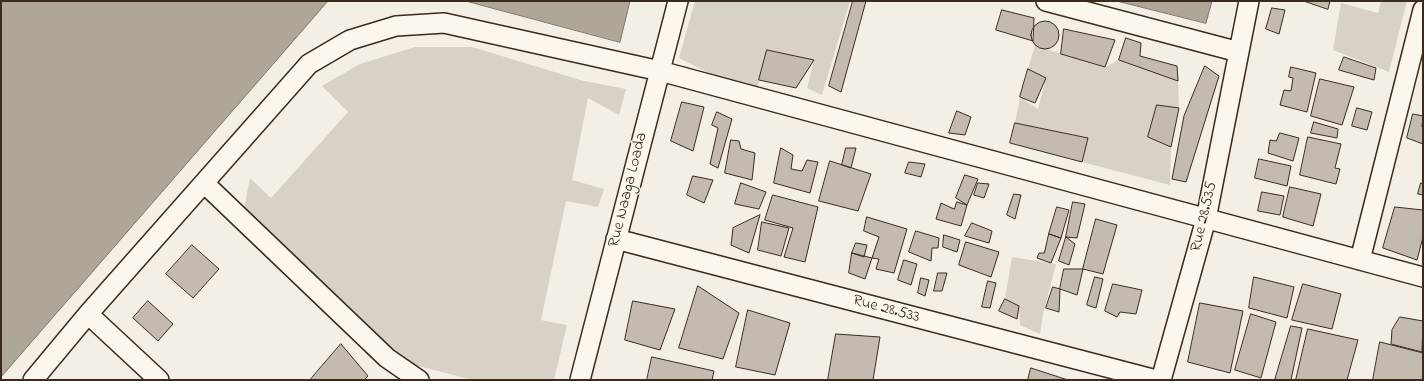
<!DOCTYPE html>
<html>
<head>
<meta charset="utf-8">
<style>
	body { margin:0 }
	#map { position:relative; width:1424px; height:381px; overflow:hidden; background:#f3efe4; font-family:"Indie Flower",sans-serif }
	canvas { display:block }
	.frame { position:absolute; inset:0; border:2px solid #3b2a1e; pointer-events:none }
</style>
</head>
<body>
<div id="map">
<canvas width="1424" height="381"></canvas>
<div class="frame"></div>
</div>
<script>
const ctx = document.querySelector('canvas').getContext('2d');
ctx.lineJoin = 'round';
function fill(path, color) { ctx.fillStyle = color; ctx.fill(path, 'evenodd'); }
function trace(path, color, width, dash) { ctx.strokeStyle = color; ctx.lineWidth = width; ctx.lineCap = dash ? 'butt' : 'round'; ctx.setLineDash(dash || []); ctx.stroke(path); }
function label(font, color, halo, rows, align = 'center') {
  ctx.font = font + ' "Indie Flower",sans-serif'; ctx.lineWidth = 3; ctx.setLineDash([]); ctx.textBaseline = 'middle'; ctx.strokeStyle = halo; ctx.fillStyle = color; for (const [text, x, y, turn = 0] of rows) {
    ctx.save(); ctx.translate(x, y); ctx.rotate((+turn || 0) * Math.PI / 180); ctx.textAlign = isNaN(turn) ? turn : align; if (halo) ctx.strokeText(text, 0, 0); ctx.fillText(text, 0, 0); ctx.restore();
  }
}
fill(new Path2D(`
	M695,1H850L822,95L807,88L814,60L768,50L755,96L679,58Z
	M1381,1H1407L1389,72L1333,50L1341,3L1378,13Z
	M1035,45L1061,54L1105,67L1119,60L1178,81L1179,108L1157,105L1148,137L1171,147L1170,185L1082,162L1088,138L1015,123L1020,97L1038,109L1046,78L1028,69Z
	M415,47H472L584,81L626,89L619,115L588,98L572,180L604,189L598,207L566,201L541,320L567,325L554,380H473L387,358L244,209L250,178L271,198L348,112L322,86L360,64Z
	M1012,257L1056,264L1043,314L1040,334L1020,325L1019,306L1005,299Z`), '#d8d1c6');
const water = new Path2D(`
	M1,1H328L1,377Z
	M466,1H630L620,42Z
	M1117,1H1212L1206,23Z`);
fill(water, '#afa69a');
trace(water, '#817468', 1);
const building = new Path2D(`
	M853,1H866L841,92L829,86Z
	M1304,1H1330L1328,9Z
	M1272,8L1285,10L1279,34L1266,29Z
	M1002,10L1034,18L1033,41L996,30Z
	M1031 35a14 14 0 1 1 28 0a14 14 0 1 1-28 0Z
	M1064,29L1115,40L1105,67L1061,54Z
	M1126,38L1141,43L1140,56L1177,66L1178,81L1119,60Z
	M767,50L814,60L796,88L759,80Z
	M1344,57L1376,68L1374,80L1339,70Z
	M1205,66L1219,76L1186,182L1172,179L1184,116Z
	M1291,67L1316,73L1307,112L1280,105L1284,90L1291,91L1293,78L1289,77Z
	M1028,69L1046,78L1035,103L1020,97Z
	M1320,79L1354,87L1342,125L1311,116Z
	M682,102L704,107L693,151L671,141Z
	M1157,105L1179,108L1171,147L1148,137Z
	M1357,108L1372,112L1367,130L1352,126Z
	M957,111L971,117L965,135L949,133Z
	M717,112L732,119L718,168L710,164L718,128L712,125Z
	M1413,114L1423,116L1422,127L1423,128V144L1407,138Z
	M1314,122L1338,129L1337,138L1311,133Z
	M1015,123L1088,138L1082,162L1010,143Z
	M1280,133L1299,138L1293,161L1268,153L1270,140L1276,141Z
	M1308,137L1341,144L1335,168L1340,169L1336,184L1300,175Z
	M731,140L739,141L741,149L755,153L752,180L725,173Z
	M781,148L793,155L791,169L802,171L807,160L818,162L810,193L774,183Z
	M846,148H856L851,168L842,165Z
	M1259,159L1291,166L1287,186L1255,178Z
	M830,161L871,174L858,211L819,201Z
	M909,162L925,164L921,177L905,173Z
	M965,175L978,179L967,205L956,198Z
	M693,176L713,180L704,203L687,195Z
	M741,183L766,192L759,209L735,204Z
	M978,183L989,184L984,198L974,195Z
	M1421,183L1423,184V195L1418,194Z
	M1290,187L1321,194L1313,226L1283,217Z
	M1262,192L1284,196L1280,215L1258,211Z
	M1014,194L1021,195L1015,219L1007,215Z
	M773,195L818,207L805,262L784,257L793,228L765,220Z
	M957,202L967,205L961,226L936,219L941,203L954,209Z
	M1073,202L1085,204L1077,238L1066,237Z
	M1057,207L1069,210L1061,238L1049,234Z
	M1395,207L1423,210V237L1417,260L1383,248Z
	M760,215L749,253L731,245L733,228Z
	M867,217L907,229L894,273L876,269L879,259L872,258L879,237L864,231Z
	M1096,219L1117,225L1103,274L1083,269Z
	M762,222L789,228L781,256L758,250Z
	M972,223L992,231L989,243L965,236Z
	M916,231L939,238L938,248H932L931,261L909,252Z
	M1049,234L1061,238L1051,263L1037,258L1039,253H1044Z
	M944,235L960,240L957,252L943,247Z
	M1066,237L1075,244L1069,265L1059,261Z
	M966,242L999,252L991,277L959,265Z
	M856,243L867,245L864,257L852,253Z
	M192,245L219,269L193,298L166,274Z
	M852,253L872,258L865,279L849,273Z
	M904,260L917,264L911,285L898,280Z
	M1064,269H1083L1077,295L1060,289Z
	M938,273H947L942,291H934Z
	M1095,277L1103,279L1096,308L1087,305Z
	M1254,277L1294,287L1287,318L1249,308Z
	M921,278L929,280L925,296L918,293Z
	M988,281L996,283L990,308L982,307Z
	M1113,284L1142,290L1136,314L1120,312L1117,317L1105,311Z
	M1303,284L1341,294L1332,329L1292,320Z
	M698,286L739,313L723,359L679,348Z
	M1053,287L1060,289L1059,312L1046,308Z
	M1005,299L1019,306L1017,319L999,311Z
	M148,301L173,324L158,341L133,318Z
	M633,301L675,309L660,350L625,340Z
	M1200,303L1243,311L1230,373L1188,362Z
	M748,310L790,323L775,375L736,367Z
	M1251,314L1276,322L1261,378L1235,370Z
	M1400,317L1423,321L1422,352L1391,344L1392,330Z
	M1291,326L1302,328L1291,380H1275Z
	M1308,329L1358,340L1347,380H1296Z
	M836,334L880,337L873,380H828Z
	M1380,342L1423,353V380H1373Z
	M341,344L368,376L364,380H310Z
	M652,357L714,371L712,380H647Z
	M1031,368L1068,380H1028Z`);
fill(building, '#c3bbb0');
trace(building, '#3b2a1e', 1);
const minor = new Path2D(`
	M1046,1L1239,52
	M204,183L387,358L419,380
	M616,239L1156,380
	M1360,260L1423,10
	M88,314L159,380
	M33,380L88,314L309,64L350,40L396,26L444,23L660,71L1423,277
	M580,380L678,1
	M1161,380L1206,219L1249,1`);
trace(minor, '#3b2a1e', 22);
trace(minor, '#fbf7ec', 19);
label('16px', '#3b2a1e', '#fbf7ec', [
	["Rue Naaga Loada",629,190,-76],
	["Rue 28.535",1205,217,-77],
	["Rue 28.533",886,310,15]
]);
</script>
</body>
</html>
